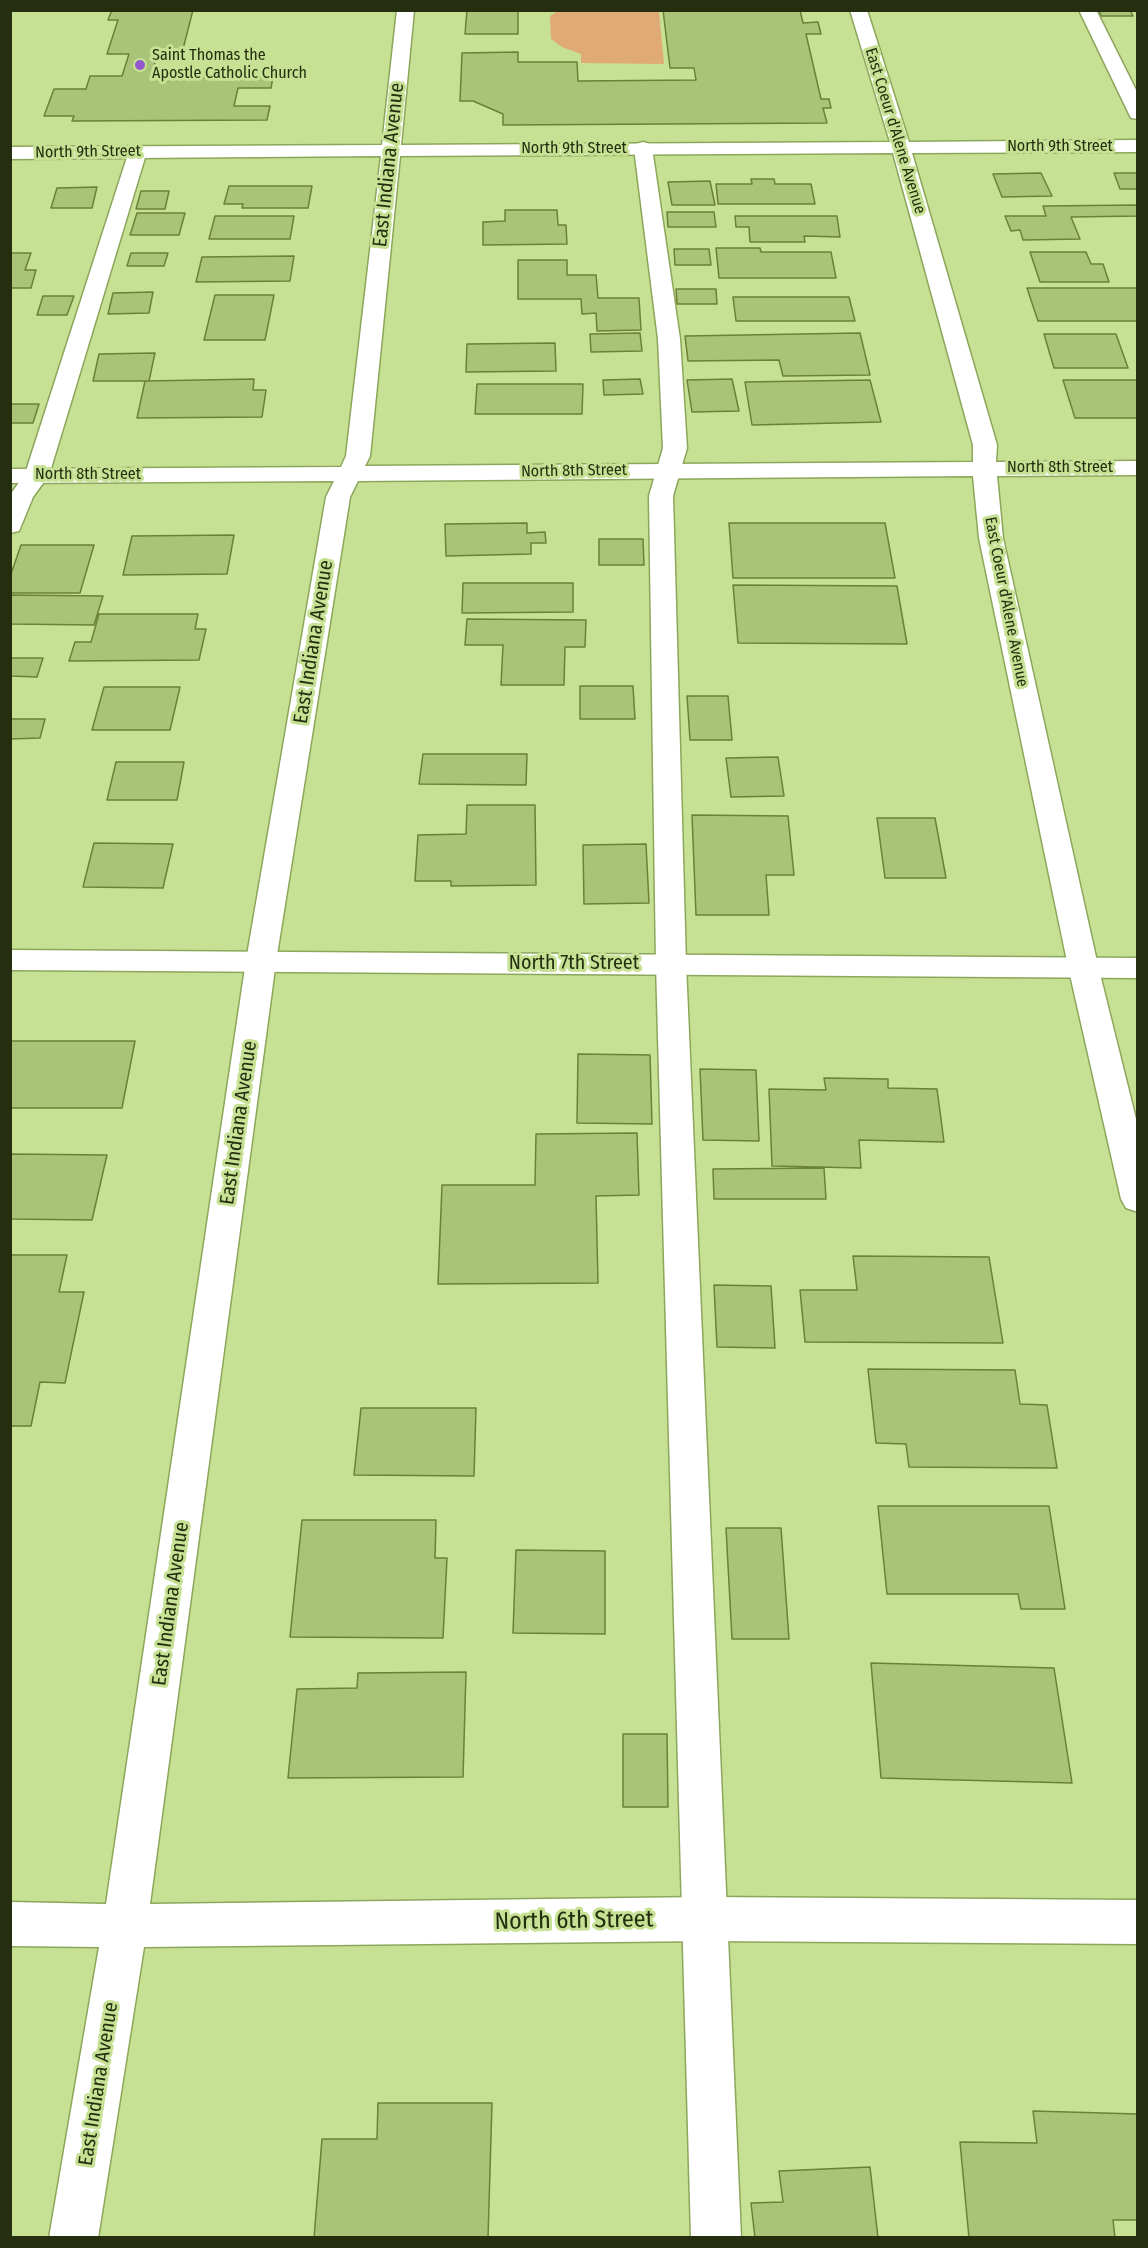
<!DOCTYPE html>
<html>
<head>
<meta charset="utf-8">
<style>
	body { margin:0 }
	#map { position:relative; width:1148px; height:2248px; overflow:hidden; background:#c6e194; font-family:"Fira Sans Condensed",sans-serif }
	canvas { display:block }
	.frame { position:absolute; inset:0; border:12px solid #252f10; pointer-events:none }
</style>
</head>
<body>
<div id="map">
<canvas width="1148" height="2248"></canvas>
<div class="frame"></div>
</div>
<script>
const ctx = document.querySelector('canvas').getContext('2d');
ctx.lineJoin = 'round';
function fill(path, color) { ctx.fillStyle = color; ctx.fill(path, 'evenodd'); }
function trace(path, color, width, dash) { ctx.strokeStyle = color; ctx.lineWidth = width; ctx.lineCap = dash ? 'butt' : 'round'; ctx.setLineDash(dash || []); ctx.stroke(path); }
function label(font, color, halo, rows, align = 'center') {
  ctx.font = font + ' "Fira Sans Condensed",sans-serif'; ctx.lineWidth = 6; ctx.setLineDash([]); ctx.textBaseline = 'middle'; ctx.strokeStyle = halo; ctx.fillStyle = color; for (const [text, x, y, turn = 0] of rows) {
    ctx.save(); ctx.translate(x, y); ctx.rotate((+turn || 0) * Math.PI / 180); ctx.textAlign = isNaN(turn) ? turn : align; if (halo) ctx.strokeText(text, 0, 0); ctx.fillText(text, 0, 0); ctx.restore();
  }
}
fill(new Path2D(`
	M558,11H659L664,64L581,63V54L562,47L551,39L550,16Z`), '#e0aa76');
const building = new Path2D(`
	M112,10H193L182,53H158L150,78L273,77L271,88H238L234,106H270L267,120L72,121L74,116H44L54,89H86L90,76H122L129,54H107L118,20H108Z
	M467,10H518V34H465Z
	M663,10H800L803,23L818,22L821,34H806L821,99H829L831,108H823L827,123L503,125V114L473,101H460L462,53L518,52V62H577L578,81L696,80L694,68H670Z
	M1099,10H1130L1133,16H1101Z
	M1041,173L1052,196L1002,197L993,174Z
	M1114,173H1138V189H1120Z
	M751,179H774L775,184H811L815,204H718L716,184H752Z
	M710,181L715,205H672L668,182Z
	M229,186H312L308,208H242L243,204H224Z
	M97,187L92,208H51L57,188Z
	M141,191H169L165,209H136Z
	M1138,205V216L1071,217L1080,239L1023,240L1020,230L1011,231L1005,216H1046L1043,206Z
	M505,210H557L558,225H566L567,244L483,245V222L505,221Z
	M667,212H714L716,227H668Z
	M137,213H185L179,235H130Z
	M215,216H294L290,239H209Z
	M735,216H837L840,237L804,236L805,242H750L749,227H736Z
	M716,248H760L761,252H831L836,278H719Z
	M674,249H709L711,265H675Z
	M1030,252H1086L1091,264H1103L1109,282H1040Z
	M10,253H31L25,270H36L31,288H10Z
	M131,253H168L164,266H127Z
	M294,256L290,281L196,282L202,257Z
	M518,260H567V275H596L598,298H639L641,330L597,331L596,313L582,314L581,299H518Z
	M1027,288H1138V321H1038Z
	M676,289H716L717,304H677Z
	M153,292L149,313L108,314L113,293Z
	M215,295H274L265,340H204Z
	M43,296H74L67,315H37Z
	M733,297H849L855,321H736Z
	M640,333L642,351L591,352L590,334Z
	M860,333L870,375L783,376L779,360L688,361L685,336Z
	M1044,334H1116L1128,368H1054Z
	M555,343L556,371L466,372L467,344Z
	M155,353L149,381H93L99,354Z
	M254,379L253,390H266L262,417L137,418L145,381Z
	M640,379L643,394L604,395L603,380Z
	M732,379L739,411L692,412L687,380Z
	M870,380L881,422L752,425L745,382Z
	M1063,380H1138V418H1075Z
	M477,384H583L582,414H475Z
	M10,404H39L33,423H10Z
	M527,523V533L545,532L546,543H531V554L446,556L445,524Z
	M729,523H885L895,578H733Z
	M234,535L227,574L123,575L132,536Z
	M599,539H643L644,565H599Z
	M21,545H94L80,593H10V577Z
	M463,583H573V612L462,613Z
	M733,585L897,586L907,644L738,643Z
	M10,595L103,596L94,625L10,624Z
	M99,614H198L195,629H206L199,660L69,661L75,642H91Z
	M467,619L586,620L585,647H565L564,685H501L503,645H465Z
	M10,658H43L37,677L10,676Z
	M580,686H633L635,719H580Z
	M104,687H180L170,730H92Z
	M687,696H728L732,740H690Z
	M10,719H45L40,738L10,739Z
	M423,754H527L526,785L419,784Z
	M778,757L784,796L731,797L726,758Z
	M116,762H184L177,800H107Z
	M467,805H535L536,885L451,886V881H415L418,835L466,834Z
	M692,815L788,816L794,875H766L769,915H696Z
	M877,818H935L946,878H885Z
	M94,843L173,844L163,888L83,887Z
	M646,844L649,903L584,904L583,845Z
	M10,1041H135L122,1108H10Z
	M578,1054L650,1055L652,1124L577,1123Z
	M700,1069L756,1070L759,1141L703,1140Z
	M824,1078L888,1079V1088L937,1089L944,1142L859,1140L861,1168L772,1166L769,1089L826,1090Z
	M637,1133L639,1195L596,1196L598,1283L438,1284L442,1185H535L536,1134Z
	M10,1154L107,1155L92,1220L10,1219Z
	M824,1168L826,1199H714L713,1169Z
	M10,1255H67L59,1292H84L65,1383L40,1382L31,1426H10Z
	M853,1256L989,1257L1003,1343L805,1342L800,1290H857Z
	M714,1285L771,1286L775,1348L717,1347Z
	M868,1369L1015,1370L1020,1404L1047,1405L1057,1468L909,1467L906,1444L876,1443Z
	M361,1408H476L474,1476L354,1475Z
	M878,1506H1049L1065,1609H1021L1018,1594H887Z
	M302,1520H436L435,1558H447L443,1638L290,1637Z
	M726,1528H781L789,1639H732Z
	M516,1550L605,1551V1634L513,1633Z
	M871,1663L1054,1668L1072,1783L881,1778Z
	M466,1672L463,1777L288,1778L297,1689L357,1688L358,1673Z
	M623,1734H667L668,1807H623Z
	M378,2103H492L488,2238H314L322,2139H377Z
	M1033,2111L1138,2114V2220H1113L1115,2238H969L960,2142L1037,2143Z
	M870,2167L878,2238H755L751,2203L783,2202L779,2171Z`);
fill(building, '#a9c478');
trace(building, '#6a8137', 1.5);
const lane = new Path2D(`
	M1079,10H1096L1138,94V119L1131,118L1129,114Z
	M643,142L650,144L652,148L680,339L687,448L673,496L686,964L741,2238H691L656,964L649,496L663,448L658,339L634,148L636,144Z
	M138,145L145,147L147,151L49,475L33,497L19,531L10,533V495L25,474L129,151L131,147Z`);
const street = new Path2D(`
	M397,10H414L401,145L890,142L850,10H867L909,142L1138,140V152L912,153L997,445L996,462L1138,461V475L997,476L1003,538L1098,966L1138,1127V1212L1126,1208L1121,1199L1068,966L979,538L973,476L358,481L350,497L276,961L150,1904L706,1897L1138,1900V1944L706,1941L144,1947L98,2238H49L99,1947L10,1946V1902L106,1904L246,961L326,497L334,481L10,483V469L341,467L346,456L381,156L10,159V147L382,145ZM893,153L973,445V462L365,466L370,456L400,156Z`);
const secondary = new Path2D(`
	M10,950L1138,958V978L10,970Z`);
trace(lane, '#8ca65b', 3);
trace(street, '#8ca65b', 3);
trace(secondary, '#8ca65b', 3);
fill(lane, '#fff');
fill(street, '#fff');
fill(secondary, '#fff');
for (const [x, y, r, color] of [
	[140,65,6,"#9256cd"]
]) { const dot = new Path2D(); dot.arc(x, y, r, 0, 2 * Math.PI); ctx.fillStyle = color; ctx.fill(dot); trace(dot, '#c6e194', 2); }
label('16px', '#252f10', '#c6e194', [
	["Saint Thomas the",152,56],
	["Apostle Catholic Church",152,74]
], 'left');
label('16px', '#252f10', '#c6e194', [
	["East Coeur d'Alene Avenue",895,131,73],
	["North 9th Street",1060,147],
	["North 9th Street",574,149],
	["North 9th Street",88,152,-1],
	["North 8th Street",1060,468],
	["North 8th Street",574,471,-1],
	["North 8th Street",88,475],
	["East Coeur d'Alene Avenue",1006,602,79]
]);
label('20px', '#252f10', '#c6e194', [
	["East Indiana Avenue",389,165,-84],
	["East Indiana Avenue",314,642,-81],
	["North 7th Street",574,963],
	["East Indiana Avenue",239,1123,-82],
	["East Indiana Avenue",171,1604,-82],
	["East Indiana Avenue",99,2084,-81]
]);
label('24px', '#252f10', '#c6e194', [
	["North 6th Street",574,1921,-1]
]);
</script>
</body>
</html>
